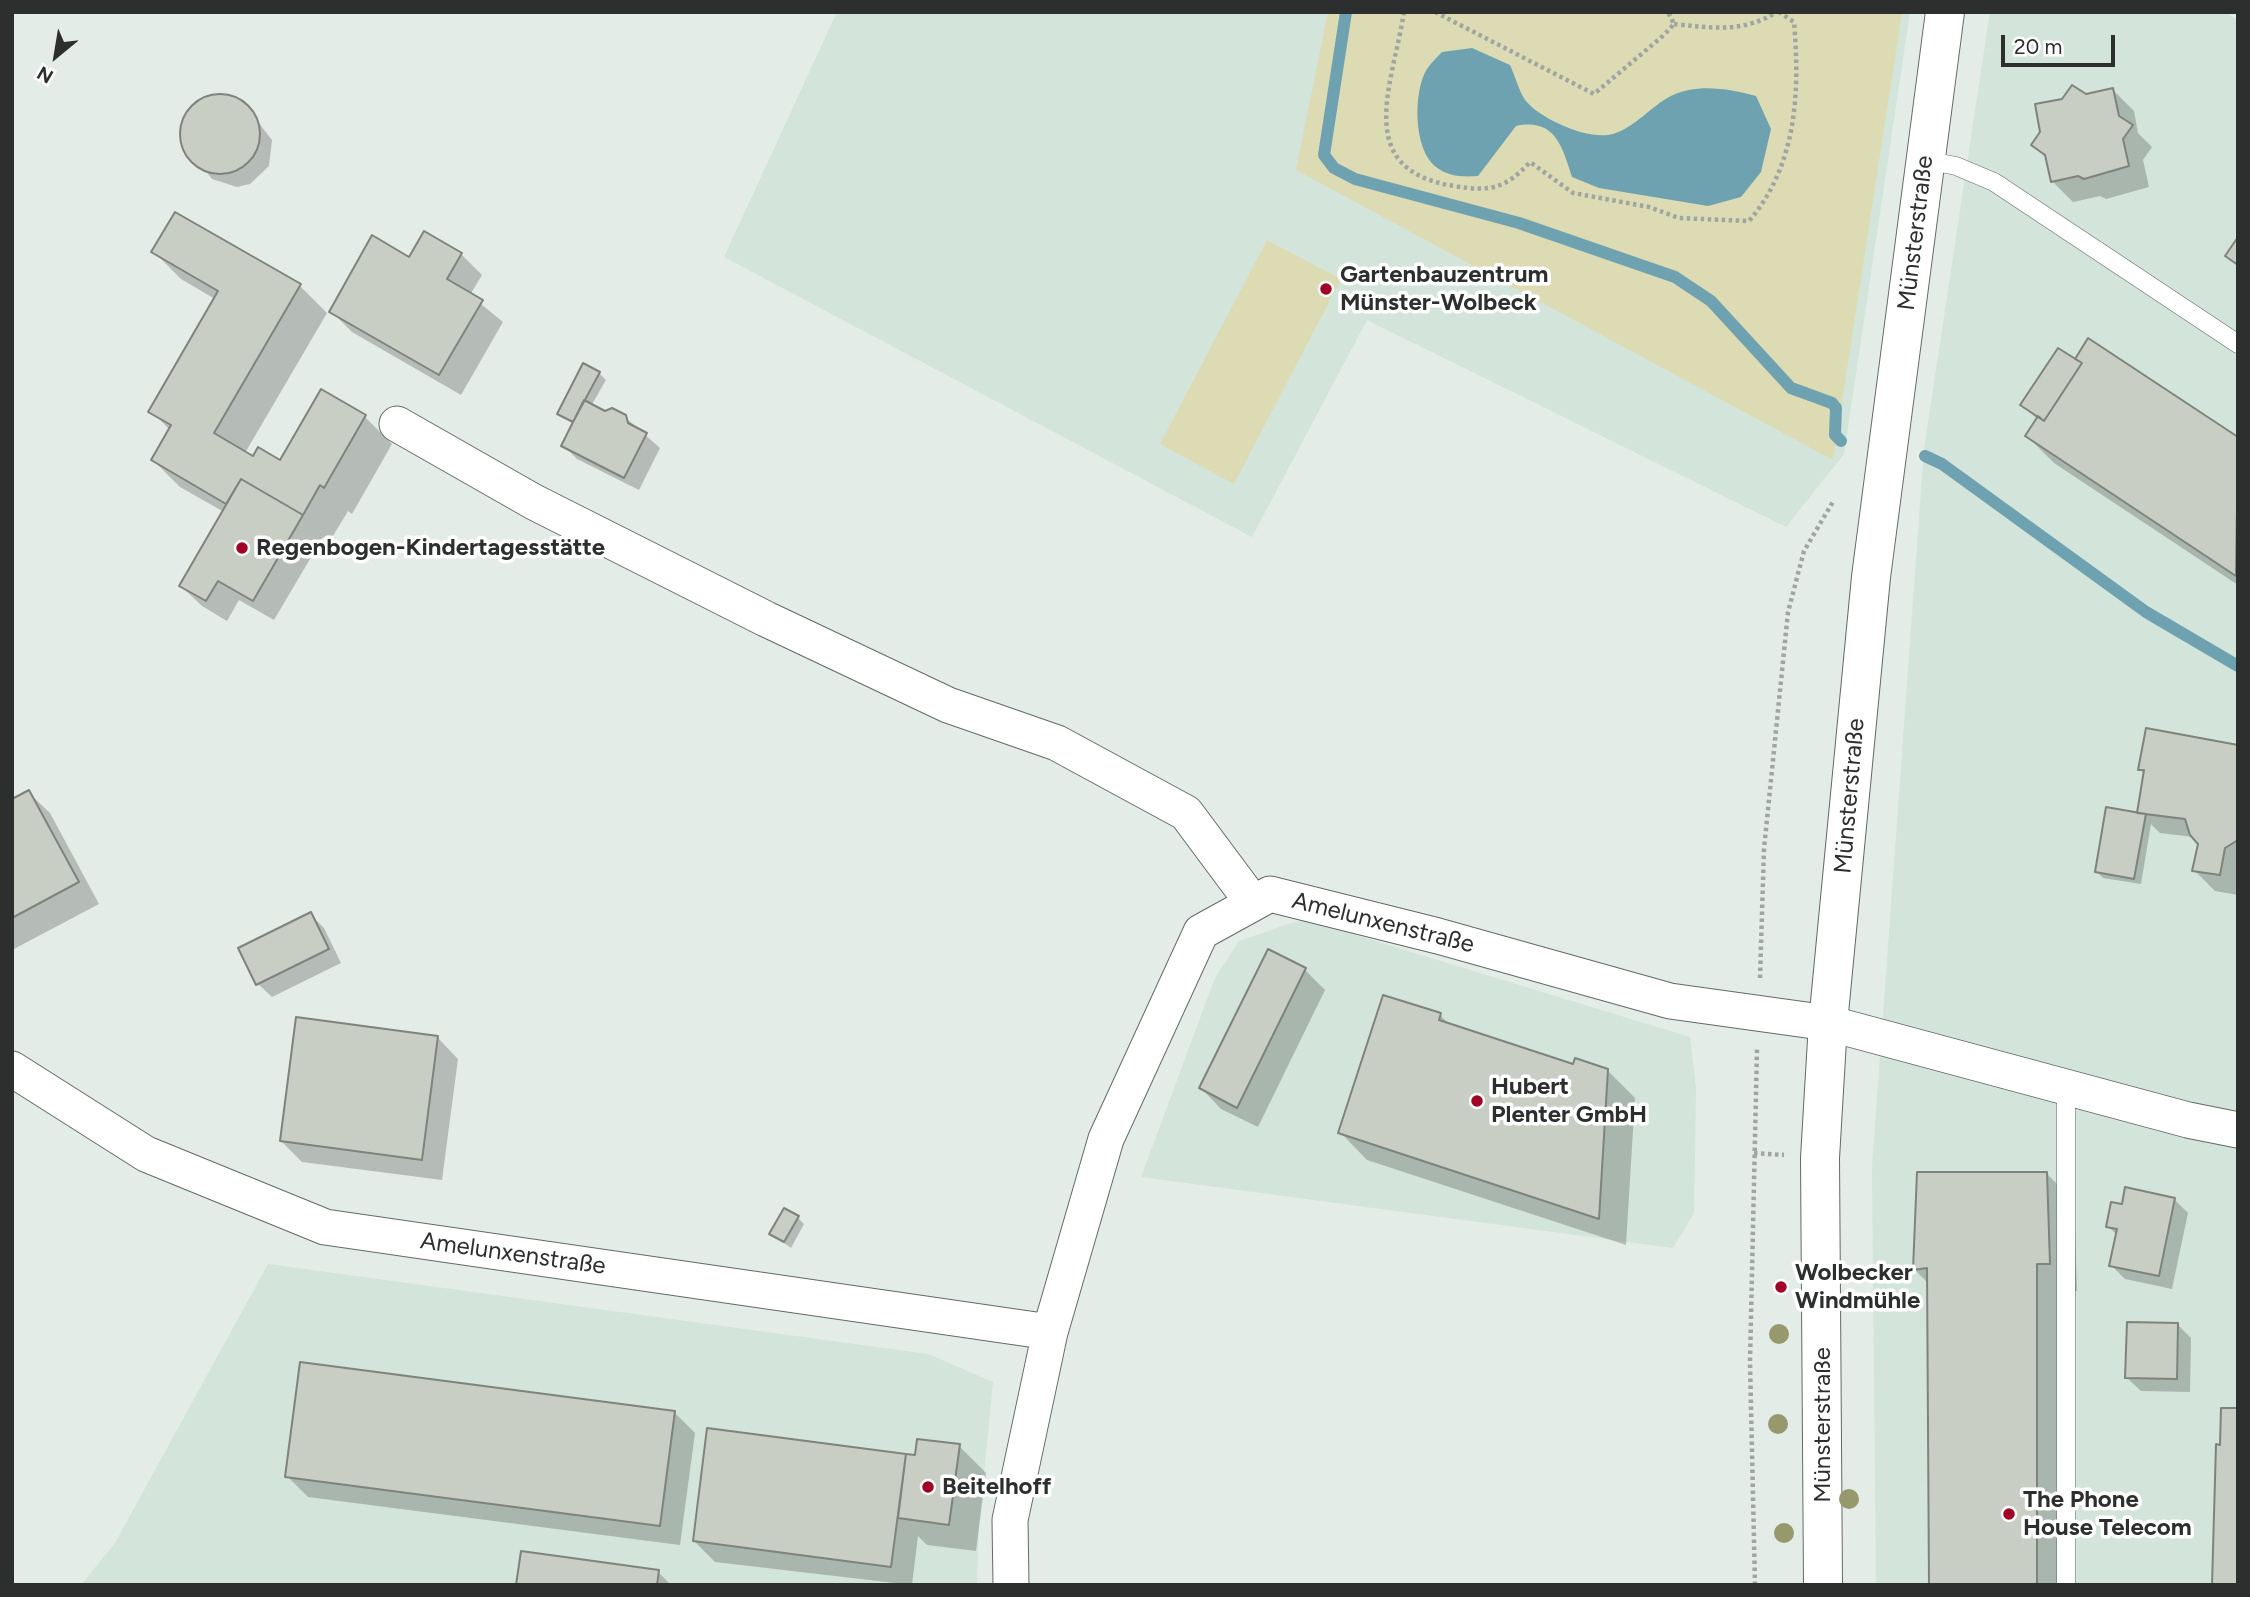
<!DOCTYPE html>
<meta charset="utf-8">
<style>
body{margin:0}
#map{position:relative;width:2250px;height:1597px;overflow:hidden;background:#e3ece7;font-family:Figtree,sans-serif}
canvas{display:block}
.frame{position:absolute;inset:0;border:14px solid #2c2f2d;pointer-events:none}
.north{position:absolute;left:21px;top:21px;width:70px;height:70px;-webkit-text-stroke:5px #fff;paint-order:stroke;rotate:210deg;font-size:19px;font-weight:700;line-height:28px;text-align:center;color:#2c2f2d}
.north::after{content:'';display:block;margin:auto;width:24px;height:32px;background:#2c2f2d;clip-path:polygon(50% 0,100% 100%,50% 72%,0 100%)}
.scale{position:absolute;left:2001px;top:35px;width:114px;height:32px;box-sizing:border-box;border:4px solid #2c2f2d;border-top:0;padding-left:9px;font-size:21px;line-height:24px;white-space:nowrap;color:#2c2f2d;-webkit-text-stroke:5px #fff;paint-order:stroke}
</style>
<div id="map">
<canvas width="2250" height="1597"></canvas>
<div class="frame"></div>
<div class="north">N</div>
<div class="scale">20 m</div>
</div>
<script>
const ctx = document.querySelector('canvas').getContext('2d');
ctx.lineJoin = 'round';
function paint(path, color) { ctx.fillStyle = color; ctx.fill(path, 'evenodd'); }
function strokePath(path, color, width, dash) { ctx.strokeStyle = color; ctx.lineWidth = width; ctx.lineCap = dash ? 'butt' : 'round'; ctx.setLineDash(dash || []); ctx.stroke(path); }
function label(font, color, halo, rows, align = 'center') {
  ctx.font = font + ' Figtree,sans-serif'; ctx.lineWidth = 7; ctx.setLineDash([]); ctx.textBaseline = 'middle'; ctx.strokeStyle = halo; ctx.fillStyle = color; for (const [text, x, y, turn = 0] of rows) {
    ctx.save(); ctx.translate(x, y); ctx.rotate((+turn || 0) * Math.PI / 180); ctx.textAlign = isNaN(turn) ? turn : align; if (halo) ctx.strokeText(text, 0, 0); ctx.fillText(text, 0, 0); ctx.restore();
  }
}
paint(new Path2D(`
 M 837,12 L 1910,12 L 1844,454 L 1786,527 L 1367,320 L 1252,537 L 724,257 Z
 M 1990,12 L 2226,12 L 2238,21 L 2238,1585 L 1876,1585 L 1872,1167 L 1924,449 Z
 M 1303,919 L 1690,1037 L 1696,1089 L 1694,1213 L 1673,1248 L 1141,1177 L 1215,978 L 1239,941 Z
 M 268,1264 L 928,1354 L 993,1382 L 979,1524 L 977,1585 L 81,1585 L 115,1543 Z`), '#d3e4da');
paint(new Path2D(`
 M 1328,12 L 1902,12 L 1833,460 L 1296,170 Z
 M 1267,240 L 1341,279 L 1234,484 L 1160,444 Z`), '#dddbb3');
paint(new Path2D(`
 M 1472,48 L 1510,65 C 1515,76 1519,91 1525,100 C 1540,119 1589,141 1613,134 C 1636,127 1651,106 1671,96 C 1698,83 1729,89 1756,96 L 1771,129 L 1761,172 L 1741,197 L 1708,206 L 1599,188 L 1572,177 C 1562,146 1555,118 1516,126 L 1478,176 C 1463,177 1449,177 1436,167 C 1413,150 1413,91 1427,69 C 1431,63 1437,57 1442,52 Z`), '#6fa2b0');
paint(new Path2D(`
 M 2113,90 L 2134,111 L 2138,133 L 2152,147 L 2143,160 L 2149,187 L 2106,199 L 2100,196 L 2073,202 L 2052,181 L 2047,159 L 2034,145 L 2063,100 Z
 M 218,96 L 243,103 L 272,140 L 269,166 L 250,184 L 237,187 L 212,179 L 183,143 L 186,117 L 205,99 Z
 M 154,252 L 300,286 L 327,313 L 245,453 L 253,458 L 281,462 L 322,392 L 365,417 L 392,444 L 352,514 L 348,511 L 330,541 L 323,537 L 274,620 L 239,600 L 227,621 L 202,606 L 181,586 L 224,512 L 180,487 L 153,460 L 170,430 L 151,411 L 215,299 L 181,279 Z
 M 461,254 L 482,275 L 470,295 L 503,322 L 461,395 L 352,332 L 331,311 Z
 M 599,373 L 606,380 L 591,406 L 605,413 L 625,417 L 660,448 L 639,490 L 577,459 L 563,445 L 574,424 L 559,414 Z
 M 2022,404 L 2238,439 L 2238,585 L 2054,463 L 2027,436 L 2038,420 Z
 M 2238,747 L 2238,895 L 2215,891 L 2194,870 L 2200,843 L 2194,837 L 2160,833 L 2151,824 L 2141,884 L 2103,878 L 2097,872 L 2139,814 L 2145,775 L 2140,769 Z
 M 29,793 L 50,813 L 99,904 L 12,950 L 12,801 Z
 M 310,914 L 324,928 L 341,963 L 272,997 L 258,984 Z
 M 1305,970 L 1325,990 L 1258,1127 L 1221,1109 L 1201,1088 Z
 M 1440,1015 L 1451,1026 L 1574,1066 L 1607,1070 L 1635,1098 L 1626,1245 L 1367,1160 L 1340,1132 Z
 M 438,1038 L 458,1059 L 442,1180 L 302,1162 L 281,1141 Z
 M 2047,1174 L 2074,1201 L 2077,1291 L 2064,1291 L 2064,1585 L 1931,1585 L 1928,1283 L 1915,1270 Z
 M 2174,1199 L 2188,1213 L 2172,1289 L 2125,1279 L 2111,1265 L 2117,1235 L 2108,1226 L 2123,1206 Z
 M 798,1218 L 804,1224 L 791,1248 L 771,1234 Z
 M 2178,1325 L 2191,1338 L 2190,1392 L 2141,1391 L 2127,1378 Z
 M 674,1412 L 695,1433 L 680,1545 L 308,1497 L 287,1476 Z
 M 959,1446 L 986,1473 L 976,1551 L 927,1545 L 918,1536 L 912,1585 L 715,1562 L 694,1541 L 905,1455 L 917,1457 Z
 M 658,1572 L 671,1585 L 518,1585 Z`), '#0003');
strokePath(new Path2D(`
 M 1346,12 L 1324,155 L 1334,168 L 1355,179 L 1519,223 L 1675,277 L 1711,301 L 1791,388 L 1832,403 L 1836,408 L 1835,435 L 1841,441
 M 1925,456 L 1942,464 L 2146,612 L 2238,666`), '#6fa2b0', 12);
const building = new Path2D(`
 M 2072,85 L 2086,94 L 2113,88 L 2119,116 L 2133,125 L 2123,139 L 2129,166 L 2084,179 L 2078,176 L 2051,182 L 2045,155 L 2031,145 L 2040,132 L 2035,104 L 2062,99 Z
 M180 134a40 40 0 1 1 80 0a40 40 0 1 1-80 0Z
 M 175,212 L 301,284 L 214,433 L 253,456 L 258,447 L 280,460 L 321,389 L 366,415 L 324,488 L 320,485 L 303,515 L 241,479 L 226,504 L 151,460 L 171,425 L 148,412 L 218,291 L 151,252 Z
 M 424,231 L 462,253 L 447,279 L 483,300 L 439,375 L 329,312 L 372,235 L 409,257 Z
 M 2238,237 L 2238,265 L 2225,256 Z
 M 2088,338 L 2238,437 L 2236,576 L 2025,436 L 2038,416 L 2044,421 L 2082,363 L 2075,359 Z
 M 2058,348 L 2082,363 L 2044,421 L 2020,405 Z
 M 583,363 L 600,372 L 573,422 L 557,414 Z
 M 584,400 L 605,411 L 612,408 L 626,415 L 628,423 L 647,433 L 624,478 L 561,446 Z
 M 241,479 L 303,515 L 253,601 L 218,581 L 206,601 L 179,586 Z
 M 2146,728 L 2238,745 L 2238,840 L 2225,848 L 2220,875 L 2192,871 L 2198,844 L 2190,835 L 2185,819 L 2137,813 L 2144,770 L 2138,770 Z
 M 29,790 L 79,882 L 12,918 L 12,799 Z
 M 2106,807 L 2146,814 L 2134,879 L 2095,872 Z
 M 311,912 L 329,949 L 256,985 L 238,948 Z
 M 1268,949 L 1306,968 L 1237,1108 L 1199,1088 Z
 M 1383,995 L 1441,1013 L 1439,1020 L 1573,1064 L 1575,1058 L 1608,1069 L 1599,1219 L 1338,1133 Z
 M 296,1017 L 438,1036 L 422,1160 L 280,1141 Z
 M 1917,1172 L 2047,1172 L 2050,1264 L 2037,1264 L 2037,1585 L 1929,1585 L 1927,1268 L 1913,1270 Z
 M 2125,1187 L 2175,1198 L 2159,1276 L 2109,1266 L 2117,1229 L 2106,1227 L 2111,1202 L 2122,1204 Z
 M 784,1208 L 799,1216 L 784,1242 L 769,1234 Z
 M 2127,1322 L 2178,1323 L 2177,1379 L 2125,1378 Z
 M 300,1362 L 675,1411 L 660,1526 L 285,1477 Z
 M 2221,1408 L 2238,1408 L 2238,1585 L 2212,1585 L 2216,1444 L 2220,1445 Z
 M 707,1428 L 906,1454 L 891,1567 L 693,1541 Z
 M 917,1439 L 960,1444 L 949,1525 L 898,1518 L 906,1454 L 915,1455 Z
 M 521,1551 L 659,1570 L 657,1585 L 516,1585 Z`);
paint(building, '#c9cec5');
strokePath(building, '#7e837b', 2);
const service = new Path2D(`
 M 1925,160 L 1956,166 L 1994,182 L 2238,344
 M 2066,1585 L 2066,1088`);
const minor = new Path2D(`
 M 397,424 L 534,502 L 766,619 L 948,705 L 1057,743 L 1186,813 L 1253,903
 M 12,1069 L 146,1154 L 325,1227 L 1050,1332
 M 1011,1585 L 1010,1520 L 1050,1332 L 1106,1139 L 1201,932 L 1270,894 L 1438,936 L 1670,1001 L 1828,1023 L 2188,1120 L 2238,1130`);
const tertiary = new Path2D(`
 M 1823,1585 L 1820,1158 L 1828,1023 L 1871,577 L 1945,12`);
strokePath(service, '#626b66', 19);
strokePath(minor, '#626b66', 37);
strokePath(tertiary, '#626b66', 40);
strokePath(new Path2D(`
 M 1404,12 C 1393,84 1351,170 1454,186 C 1490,192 1505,189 1530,162 L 1573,193 L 1649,207 L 1679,218 L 1749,221 C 1797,165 1800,92 1794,22 L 1779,12
 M 1435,12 L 1594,94 L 1664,35 L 1674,24 L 1668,12
 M 1674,24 C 1712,28 1743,33 1777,12
 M 1760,978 L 1764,849 L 1788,612 L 1804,551 L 1834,500
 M 1754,1153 L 1784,1155
 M 1755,1585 L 1750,1362 L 1757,1049`), '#9fa6a2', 4.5, [3.5, 3.5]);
strokePath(service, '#fff', 18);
strokePath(minor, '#fff', 35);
strokePath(tertiary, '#fff', 38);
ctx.fillStyle = '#97986c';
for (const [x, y] of [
 [1779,1334],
 [1778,1424],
 [1849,1499],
 [1784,1533]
]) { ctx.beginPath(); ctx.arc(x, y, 10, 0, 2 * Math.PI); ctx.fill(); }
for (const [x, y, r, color] of [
 [1326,289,7,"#a20226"],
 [242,548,7,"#a20226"],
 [1477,1101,7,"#a20226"],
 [1781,1287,7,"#a20226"],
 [928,1487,7,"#a20226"],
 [2009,1514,7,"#a20226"]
]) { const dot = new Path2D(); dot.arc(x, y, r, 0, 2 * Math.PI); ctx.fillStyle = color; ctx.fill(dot); strokePath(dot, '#fff', 2.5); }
label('24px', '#2c2f2d', '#fff', [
 ["Münsterstraße",1916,233,-83],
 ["Münsterstraße",1850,796,-85],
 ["Amelunxenstraße",1383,923,14],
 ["Amelunxenstraße",513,1254,8],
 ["Münsterstraße",1823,1425,-90]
]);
label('bold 24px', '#2c2f2d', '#fff', [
 ["Gartenbauzentrum",1340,275],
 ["Münster-Wolbeck",1340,303],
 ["Regenbogen-Kindertagesstätte",256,548],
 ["Hubert",1491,1087],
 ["Plenter GmbH",1491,1115],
 ["Wolbecker",1795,1273],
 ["Windmühle",1795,1301],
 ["Beitelhoff",942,1487],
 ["The Phone",2023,1500],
 ["House Telecom",2023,1528]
], 'left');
</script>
